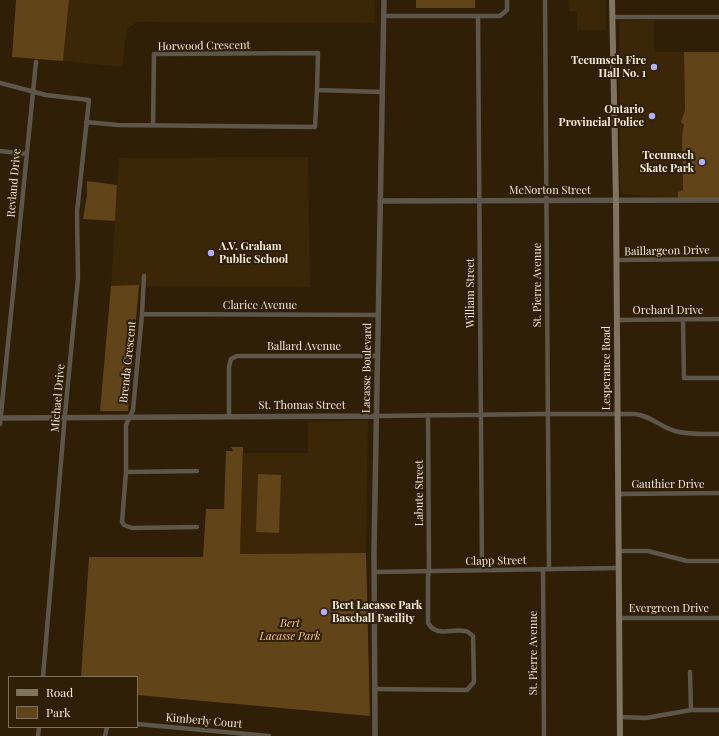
<!DOCTYPE html>
<style>
body{margin:0}
#map{position:relative;width:719px;height:736px;overflow:hidden;background:#2f1f07;font-family:"Playfair Display",serif}
canvas{display:block}
.legend{position:absolute;left:8px;top:676px;width:130px;height:52px;box-sizing:border-box;background:#2f1f07;border:1px solid #7f705c;margin:0;padding:5px 7px;list-style:none;font-size:12px;color:#f6eadc}
.legend li{display:flex;align-items:center;gap:8px;height:20px}
.legend b{width:20px;border:1px solid #7f705c}
</style>
<div id="map">
<canvas width="719" height="736"></canvas>
<ul class="legend">
<li><b style="height:5px;background:#807362"></b>Road</li>
<li><b style="height:11px;background:#614418"></b>Park</li>
</ul>
</div>
<script>
const ctx = document.querySelector('canvas').getContext('2d');
ctx.lineJoin = 'round';
function paint(path, color) { ctx.fillStyle = color; ctx.fill(path, 'evenodd'); }
function strokePath(path, color, width, dash) { ctx.strokeStyle = color; ctx.lineWidth = width; ctx.lineCap = dash ? 'butt' : 'round'; ctx.setLineDash(dash || []); ctx.stroke(path); }
function label(font, color, halo, rows, align = 'center') {
  ctx.font = font + ' "Playfair Display",serif'; ctx.lineWidth = 4; ctx.setLineDash([]); ctx.textBaseline = 'middle'; ctx.strokeStyle = halo; ctx.fillStyle = color; for (const [text, x, y, turn = 0] of rows) {
    ctx.save(); ctx.translate(x, y); ctx.rotate((+turn || 0) * Math.PI / 180); ctx.textAlign = isNaN(turn) ? turn : align; if (halo) ctx.strokeText(text, 0, 0); ctx.fillText(text, 0, 0); ctx.restore();
  }
}
paint(new Path2D(`
 M 69,0 L 375,0 L 374,23 L 137,22 L 127,29 L 122,67 L 63,61 Z
 M 568,0 L 606,0 L 606,30 L 577,30 L 577,12 L 569,11 Z
 M 654,20 L 654,52 L 684,52 L 685,110 L 682,122 L 684,125 L 682,136 L 683,191 L 678,198 L 624,194 L 620,192 L 619,25 L 620,21 Z
 M 308,157 L 310,287 L 111,286 L 119,158 Z
 M 368,420 L 366,553 L 240,554 L 243,453 L 308,453 L 308,422 Z`), '#3b2707');
paint(new Path2D(`
 M 16,0 L 69,0 L 63,61 L 12,57 Z
 M 416,0 L 475,0 L 475,8 L 416,8 Z
 M 684,52 L 719,52 L 719,198 L 678,198 L 678,192 L 683,190 L 682,136 L 684,125 L 681,122 L 685,110 Z
 M 87,181 L 117,185 L 115,221 L 83,219 L 87,195 Z
 M 139,285 L 128,411 L 100,411 L 111,286 Z
 M 231,447 L 243,447 L 240,554 L 366,553 L 370,716 L 137,695 L 137,677 L 81,677 L 89,557 L 203,557 L 206,509 L 224,509 L 226,451 L 233,451 Z
 M 258,474 L 281,475 L 279,533 L 256,532 Z`), '#614418');
strokePath(new Path2D(`
 M 545,0 L 549,569
 M 383,16 L 500,16 L 507,10 L 507,0
 M 478,16 L 482,570
 M 613,17 L 719,17
 M 0,83 L 46,95 L 89,100 L 77,212 L 78,278 L 65,414 L 43,677
 M 86,122 L 118,125 L 315,127 L 317,90 L 381,92
 M 153,125 L 154,54 L 318,53 L 317,90
 M 0,151 L 26,154
 M 616,260 L 719,259
 M 144,276 L 142,314 L 133,410 L 126,425 L 126,472 L 122,522 L 124,525 L 132,528 L 197,527
 M 142,314 L 378,315
 M 617,320 L 719,319
 M 683,320 L 684,378 L 719,378
 M 376,416 L 543,414 L 634,414 C 650,415 660,427 675,431 C 689,435 705,434 719,434
 M 229,417 L 229,367 L 231,359 L 237,356 L 377,356
 M 0,424 L 36,62
 M 126,472 L 197,471
 M 618,494 L 719,493
 M 619,551 L 648,551 L 687,561 L 719,561
 M 543,570 L 544,736
 M 374,572 L 619,568
 M 619,618 L 719,618
 M 690,672 L 691,710
 M 374,689 L 467,690 L 474,682 L 473,636 C 470,634 468,631 465,631 C 451,628 437,638 428,623 L 428,577 L 429,571 L 428,415
 M 619,717 L 646,718 L 691,710 L 719,710
 M 137,724 L 269,736
 M 38,736 L 39,727
 M 105,736 L 107,727`), '#5e564b', 4.5);
strokePath(new Path2D(`
 M 380,201 L 719,200
 M 0,418 L 376,416
 M 375,736 L 374,551 L 384,0`), '#5e564b', 5.5);
strokePath(new Path2D(`
 M 612,0 L 616,200 L 620,736`), '#807362', 6);
for (const [x, y, r, color] of [
 [654,67,4,"#afaefa"],
 [652,116,4,"#afaefa"],
 [702,162,4,"#afaefa"],
 [211,253,4,"#afaefa"],
 [324,612,4,"#afaefa"]
]) { const dot = new Path2D(); dot.arc(x, y, r, 0, 2 * Math.PI); ctx.fillStyle = color; ctx.fill(dot); strokePath(dot, '#2f1f07', 1.5); }
label('11px', '#f6eadc', '#2f1f07', [
 ["Horwood Crescent",204,46,-1],
 ["Revland Drive",14,183,-85],
 ["McNorton Street",550,191],
 ["Baillargeon Drive",667,251,-1],
 ["St. Pierre Avenue",538,285,-90],
 ["William Street",471,293,-90],
 ["Clarice Avenue",260,306],
 ["Orchard Drive",668,311],
 ["Ballard Avenue",304,347],
 ["Brenda Crescent",128,362,-84],
 ["Lacasse Boulevard",367,368,-89],
 ["Lesperance Road",607,368,-90],
 ["Michael Drive",58,398,-85],
 ["St. Thomas Street",302,406],
 ["Gauthier Drive",668,485],
 ["Labute Street",420,493,-90],
 ["Clapp Street",496,561,-1],
 ["Evergreen Drive",669,609],
 ["St. Pierre Avenue",534,653,-90],
 ["Kimberly Court",204,721,5]
]);
label('bold 11px', '#f6eadc', '#2f1f07', [
 ["Tecumseh Fire",646,61],
 ["Hall No. 1",646,74],
 ["Ontario",644,110],
 ["Provincial Police",644,123],
 ["Tecumseh",694,156],
 ["Skate Park",694,169],
 ["A.V. Graham",219,247,"left"],
 ["Public School",219,260,"left"],
 ["Bert Lacasse Park",332,606,"left"],
 ["Baseball Facility",332,619,"left"]
], 'right');
label('italic 11px', '#fdcd8e', '#2f1f07', [
 ["Bert",290,624],
 ["Lacasse Park",290,637]
]);
</script>
